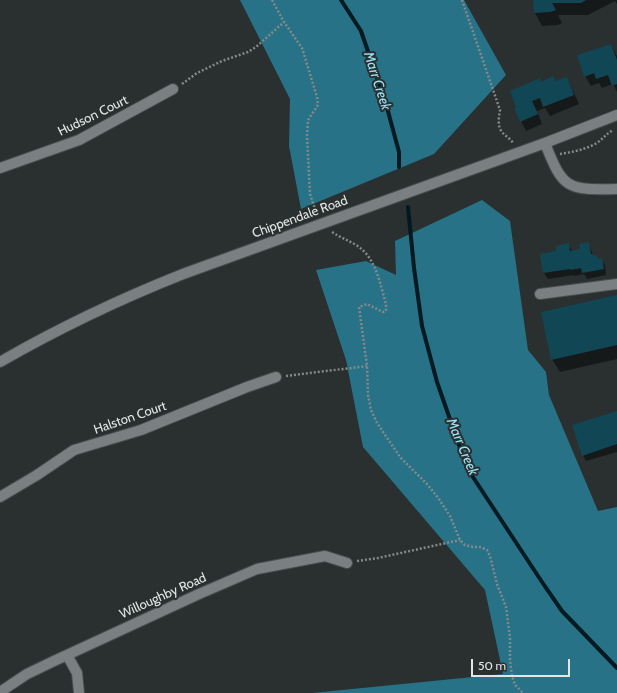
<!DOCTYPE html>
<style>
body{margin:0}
#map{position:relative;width:617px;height:693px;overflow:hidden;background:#2a2f30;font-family:Cabin,sans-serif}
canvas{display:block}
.scale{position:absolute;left:471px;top:659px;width:99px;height:18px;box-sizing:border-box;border:2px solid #e3e6e7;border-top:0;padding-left:5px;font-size:12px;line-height:14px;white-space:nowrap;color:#e3e6e7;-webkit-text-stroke:3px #2a2f30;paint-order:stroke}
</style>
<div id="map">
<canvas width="617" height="693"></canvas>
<div class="scale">50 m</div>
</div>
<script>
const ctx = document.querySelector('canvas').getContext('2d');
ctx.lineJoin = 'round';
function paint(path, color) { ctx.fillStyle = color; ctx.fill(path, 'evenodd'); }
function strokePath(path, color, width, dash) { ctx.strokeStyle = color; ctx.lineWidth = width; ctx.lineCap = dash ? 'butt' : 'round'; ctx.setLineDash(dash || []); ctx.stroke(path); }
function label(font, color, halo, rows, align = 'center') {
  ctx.font = font + ' Cabin,sans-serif'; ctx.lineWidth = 4; ctx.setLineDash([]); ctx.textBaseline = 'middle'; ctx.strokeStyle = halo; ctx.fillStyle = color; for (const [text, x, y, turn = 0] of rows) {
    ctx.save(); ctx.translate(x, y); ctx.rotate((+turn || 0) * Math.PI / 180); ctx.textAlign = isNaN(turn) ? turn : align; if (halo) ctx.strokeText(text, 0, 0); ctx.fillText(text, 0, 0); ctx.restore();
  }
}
paint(new Path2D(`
 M 240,0 L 464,0 L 506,75 L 434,154 L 301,209 L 289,146 L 290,99 Z
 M 482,200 L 510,221 L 528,350 L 546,372 L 549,395 L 598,511 L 617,507 L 617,693 L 312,693 L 503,674 L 485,590 L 363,447 L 346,360 L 316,270 L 366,261 L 396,275 L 395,241 Z`), '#277286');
paint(new Path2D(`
 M 533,0 L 617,0 L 617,4 L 615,1 L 588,15 L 558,15 L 562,23 L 558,25 L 542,26 L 535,13 Z
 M 611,45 L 617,56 L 617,92 L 613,84 L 602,88 L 599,83 L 591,86 L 585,76 Z
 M 567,78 L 579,104 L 550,116 L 545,108 L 537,111 L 542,124 L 526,131 L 521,121 L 541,83 L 556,82 Z
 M 588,243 L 594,257 L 598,259 L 601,259 L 605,265 L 606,275 L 587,279 L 584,274 L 574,276 L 574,275 L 548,279 L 544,273 L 541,255 L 557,252 L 568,244 L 572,251 L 581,250 Z
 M 617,296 L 617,359 L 560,372 L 552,359 Z
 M 617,412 L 617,452 L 586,461 L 583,455 Z`), '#0007');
strokePath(new Path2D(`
 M 341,0 L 361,31 L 386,104 L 399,152 L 399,167
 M 408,207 L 414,268 L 422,326 L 437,382 L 467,468 L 542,582 L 562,611 L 617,668`), '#001a22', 4);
paint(new Path2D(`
 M 533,0 L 586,0 L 581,3 L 552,3 L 556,10 L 550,12 L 534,13 Z
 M 611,44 L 617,60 L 617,84 L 612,86 L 608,75 L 596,79 L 594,73 L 584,77 L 577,55 Z
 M 553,76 L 555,81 L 567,77 L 574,95 L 543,107 L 540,98 L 532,101 L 538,114 L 520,122 L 514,108 L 516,107 L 510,91 L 540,78 L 541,82 Z
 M 589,242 L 591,254 L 593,254 L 594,256 L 597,255 L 598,259 L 602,258 L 604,269 L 582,273 L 581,268 L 570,270 L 570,269 L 543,273 L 540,254 L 556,251 L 556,246 L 569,243 L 570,251 L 580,249 L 579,244 Z
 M 617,295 L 617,345 L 551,360 L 541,312 Z
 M 617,411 L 617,444 L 582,456 L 572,425 Z`), '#114754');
const minor = new Path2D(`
 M 545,143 C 563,190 568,190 617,189
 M 0,168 L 79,140 L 173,89
 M 540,294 L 617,284
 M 0,362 C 59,328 120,299 183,274 L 545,143 L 617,115
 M 0,497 L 37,475 L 74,450 L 141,430 L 247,387 L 276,377
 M 67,655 L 77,673 L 79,693
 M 0,692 L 27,674 L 54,661 L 199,594 L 257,569 L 325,556 L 347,563`);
strokePath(minor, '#484d4e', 12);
strokePath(new Path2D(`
 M 272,0 L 284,22 L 302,48 L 317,97 L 318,105 L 308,120 L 307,136 L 310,194 L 317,215
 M 462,0 L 500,110 C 499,117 497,126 502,132 C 505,136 510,138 513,143
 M 182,84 L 197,73 L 222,61 L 248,52 L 256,47 L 284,22
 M 560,154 C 572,152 584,150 595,144 C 602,140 606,134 613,130
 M 332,232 C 341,238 348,240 356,245 C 376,257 380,284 386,304 L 386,311 L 383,312 L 367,304 L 359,307 L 367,366 L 368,395 L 371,410 L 377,423 L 400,457 L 427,484 L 439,499 L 450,516 L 460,540 L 465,545 L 473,547 L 480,547 L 487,550 L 490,556 L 497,584 L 506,607 L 510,638 L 510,660 L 512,676 L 515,685 L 523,693
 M 286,376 L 367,366
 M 357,561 L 378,558 L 460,540`), '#85898a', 2.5, [2, 2]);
strokePath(minor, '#7a7f81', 10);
label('13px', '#e3e6e7', '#2a2f30', [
 ["Hudson Court",93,116,-26],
 ["Chippendale Road",300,217,-20],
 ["Halston Court",130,418,-19],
 ["Willoughby Road",163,596,-24]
]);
label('italic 14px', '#9ce3f8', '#2a2f30', [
 ["Marr Creek",377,81,72],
 ["Marr Creek",462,447,67]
]);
</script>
